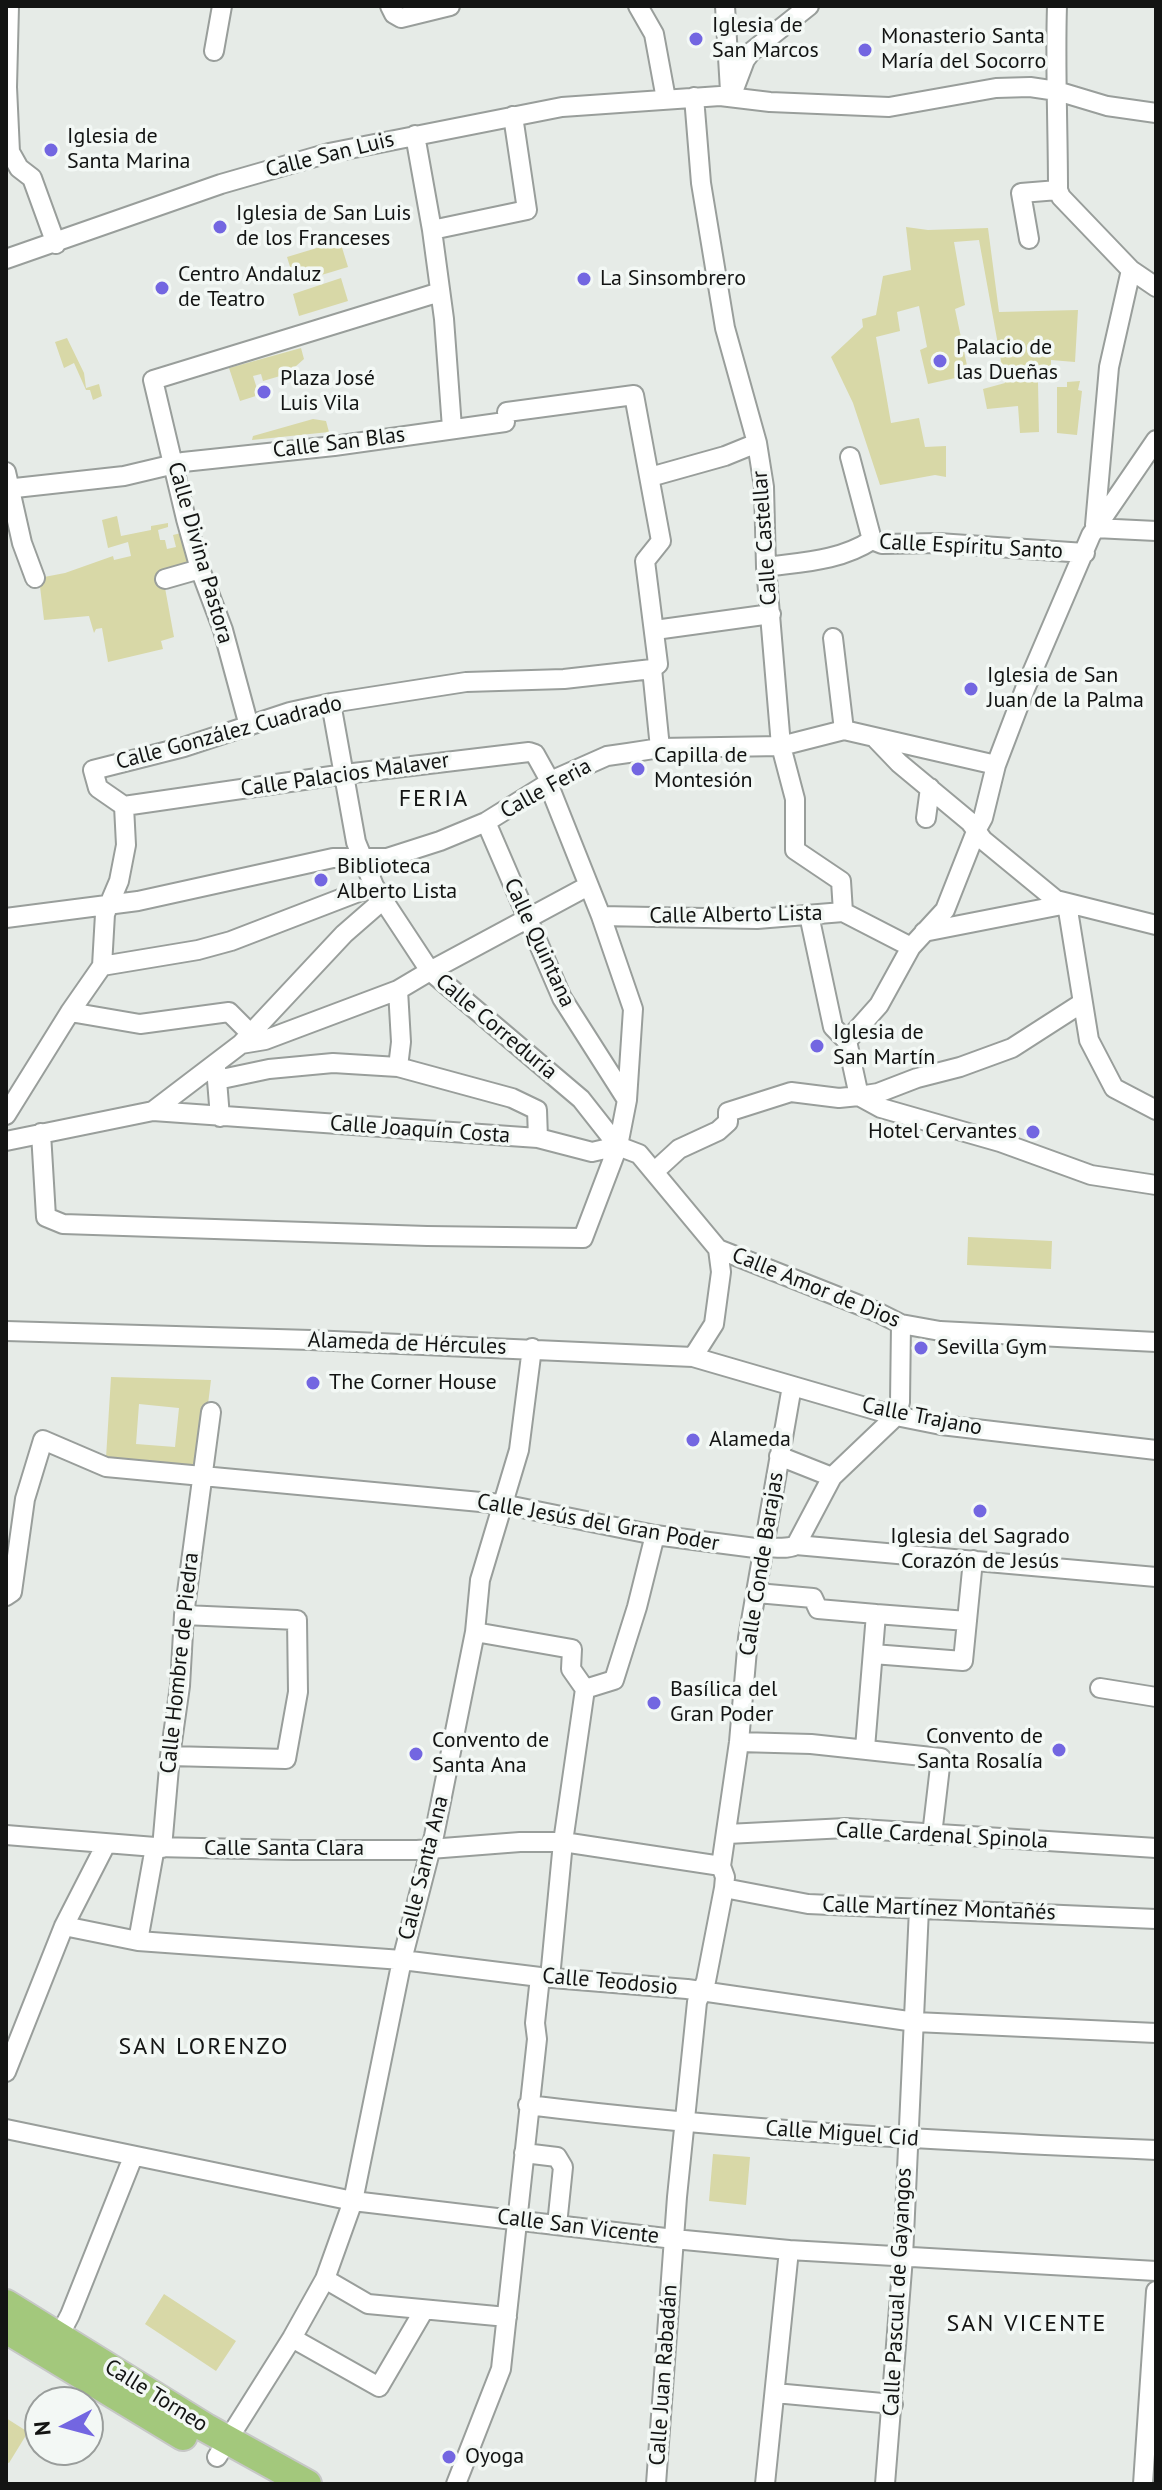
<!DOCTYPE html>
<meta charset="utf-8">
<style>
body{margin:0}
#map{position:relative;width:1162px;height:2490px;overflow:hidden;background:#e6ebe7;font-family:"PT Sans",sans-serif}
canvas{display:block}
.frame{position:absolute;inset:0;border:8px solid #131413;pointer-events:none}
.north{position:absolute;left:24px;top:2386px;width:80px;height:80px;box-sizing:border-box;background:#f3f8f5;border:2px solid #999d9b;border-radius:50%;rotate:264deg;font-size:22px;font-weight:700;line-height:32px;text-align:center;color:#131413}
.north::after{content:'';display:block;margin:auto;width:28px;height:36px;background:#7366e1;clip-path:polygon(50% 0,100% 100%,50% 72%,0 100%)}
</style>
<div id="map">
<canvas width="1162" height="2490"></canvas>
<div class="frame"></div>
<div class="north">N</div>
</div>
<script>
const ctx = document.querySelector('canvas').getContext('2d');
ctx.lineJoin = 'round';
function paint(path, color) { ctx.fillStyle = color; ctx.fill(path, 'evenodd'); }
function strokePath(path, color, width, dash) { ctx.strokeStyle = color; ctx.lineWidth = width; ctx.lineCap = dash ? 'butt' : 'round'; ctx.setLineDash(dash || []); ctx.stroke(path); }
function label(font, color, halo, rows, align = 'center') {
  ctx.font = font + ' "PT Sans",sans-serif'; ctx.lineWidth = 7; ctx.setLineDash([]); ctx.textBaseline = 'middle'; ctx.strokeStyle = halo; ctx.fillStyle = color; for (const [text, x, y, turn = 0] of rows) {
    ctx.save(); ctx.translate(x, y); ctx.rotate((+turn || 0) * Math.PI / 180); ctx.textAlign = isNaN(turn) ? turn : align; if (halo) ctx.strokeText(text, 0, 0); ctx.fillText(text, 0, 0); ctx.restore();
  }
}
paint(new Path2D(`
 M 906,227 L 928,230 L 988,228 L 999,312 L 1078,310 L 1075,362 L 1051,360 L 1051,380 L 1038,382 L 1039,432 L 1020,433 L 1018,406 L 987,409 L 983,389 L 1005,383 L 979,240 L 954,242 L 965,305 L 955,309 L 969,375 L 928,384 L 920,350 L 927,347 L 919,306 L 897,312 L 900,331 L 876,337 L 891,423 L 919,418 L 925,447 L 946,446 L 946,477 L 935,475 L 880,485 L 853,403 L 831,357 L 863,327 L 862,319 L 876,315 L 883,276 L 911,270 Z
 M 340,241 L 348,267 L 295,283 L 287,257 Z
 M 341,278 L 348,301 L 299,316 L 293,294 Z
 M 67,338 L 84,373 L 86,388 L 99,384 L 102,396 L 93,400 L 90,390 L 86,390 L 74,363 L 64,368 L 55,342 Z
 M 301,348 L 304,359 L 287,374 L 263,381 L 261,374 L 253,376 L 259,395 L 240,401 L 229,368 Z
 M 1080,381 L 1078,390 L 1082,391 L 1077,435 L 1057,433 L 1057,387 L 1067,387 L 1067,382 Z
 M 313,419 L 326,421 L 329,432 L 252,440 L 253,436 Z
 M 117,516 L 121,536 L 151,530 L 151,526 L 168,523 L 168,527 L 158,530 L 160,540 L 165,540 L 167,549 L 176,547 L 173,535 L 185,532 L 197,567 L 163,577 L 174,637 L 161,641 L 163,649 L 108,662 L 102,628 L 96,629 L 94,633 L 89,616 L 44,620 L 39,578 L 65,573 L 113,556 L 114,560 L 131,556 L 128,542 L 108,548 L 102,520 Z
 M 968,1237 L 1052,1241 L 1051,1269 L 967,1265 Z
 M 111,1377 L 211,1380 L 200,1469 L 106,1458 ZM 139,1404 L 179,1408 L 175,1447 L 136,1444 Z
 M 713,2154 L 750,2157 L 746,2205 L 709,2201 Z
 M 164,2294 L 236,2341 L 216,2371 L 145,2324 Z
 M 6,2418 L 28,2432 L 9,2463 L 6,2462 Z`), '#d8d8a7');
const street = new Path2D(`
 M 9,6 L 7,87 L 10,152 L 19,168 L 32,178 L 56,244
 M 390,6 L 394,14 L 401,18 L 450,6
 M 638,6 L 654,34 L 666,99
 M 725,6 L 730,91
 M 1057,6 C 1055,67 1058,128 1058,190 L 1061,197 L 1131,270 L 1156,287
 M 214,51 L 222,6
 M 694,97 L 701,183 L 725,328 L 757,443 L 764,487 L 766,567 L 781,746 L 795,799 L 795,850 L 841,881 L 843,912
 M 731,97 L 745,60 L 751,52 L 809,6
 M 415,135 L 432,230 L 444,319 L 452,428
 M 432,230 L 527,210 L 513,116
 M 1029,239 L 1021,193 L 1058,190
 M 6,259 L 221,184 L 329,153 L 562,107 L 720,96 L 770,102 L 889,107 L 996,88 L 1030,87 L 1057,91 L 1107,106 L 1156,113
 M 507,412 L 634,395 L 661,541 L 645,561 L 658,664 L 652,669
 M 850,457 L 872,540
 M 6,472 L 22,543 L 35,578
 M 650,477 L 725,456 L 757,443
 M 6,489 L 124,476 L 183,462 L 334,446 L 505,422
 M 1095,525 L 1109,367 L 1131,270
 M 1095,528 L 1156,531
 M 766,567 C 802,562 840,561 872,540 L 882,544 L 938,543 L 1085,553
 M 165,579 L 200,569
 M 655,630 L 771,614
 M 833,638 L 844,730
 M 652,669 L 660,748
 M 331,703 L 356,842 L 374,886 L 430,971 L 581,1099 L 618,1146
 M 249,726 L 223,630 L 200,569 L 186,519 L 153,380 L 440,292
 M 876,739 L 899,763 L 970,822 L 983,840 L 1056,900 L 1156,925
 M 124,806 L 345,774 L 529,752 L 535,754 L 550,781
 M 926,818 L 930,788
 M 486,822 L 562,998 L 627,1100
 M 1067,904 L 1089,1040 L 1114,1088 L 1156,1110
 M 601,916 L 757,919 L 843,912 L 911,947
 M 6,918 L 138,901 L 333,858 L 387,858 L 440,841 L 486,822 L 555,779 L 607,756 L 628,753 L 660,748 L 781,746 L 844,730 L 996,765
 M 924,932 L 1067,904
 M 102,966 L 198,950 L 231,941 L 374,886
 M 70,1012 L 140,1024 L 229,1012 L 251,1034
 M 847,1041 L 879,1005 L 911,947 L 945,910 L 977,829 L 983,818 L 996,765 L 1025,689 L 1091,535 L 1156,440
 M 241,1044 L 265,1040 L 398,990 L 430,971 L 588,886
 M 398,1067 L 401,1042 L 398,990
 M 216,1068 L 220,1117
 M 217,1080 L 269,1069 L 333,1063 L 398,1067 L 512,1098 L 537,1110 L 538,1138
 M 859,1096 L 881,1108 L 1000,1142 L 1091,1175 L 1156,1185
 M 859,1096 L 878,1093 L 917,1078 L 960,1067 L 1012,1048 L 1082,1003
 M 153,1111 L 538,1138 L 592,1152 L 618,1146
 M 6,1115 L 70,1012 L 102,966 L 105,914 L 119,881 L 126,845 L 124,806 L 98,788 L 93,770 L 184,747 L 290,712 L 331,703 L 466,682 L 564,679 L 652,669
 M 41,1133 L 46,1217 L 63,1224 L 427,1236 L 583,1238 L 618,1146 L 627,1100 L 633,1009 L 601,916 L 548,783
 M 6,1141 L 153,1111 L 241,1044 L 344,934 L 383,900
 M 618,1146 L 639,1154 L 718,1249 L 877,1312 L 901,1324 L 940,1331 L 1156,1342
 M 655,1171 L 679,1149 L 718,1131 L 728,1122 L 728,1112 L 791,1092 L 839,1098 L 859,1096 L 847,1041 L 833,1027 L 809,915
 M 6,1331 L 311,1340 L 693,1357 L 896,1416 L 941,1425 L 1156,1450
 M 693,1357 L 714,1324 L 721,1272 L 718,1249
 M 896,1416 L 900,1402 L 901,1324
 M 779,1456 L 832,1477
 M 796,1545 L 832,1477 L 896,1416
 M 757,1593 L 813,1598 L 818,1609 L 876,1614 L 865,1748
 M 6,1596 L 12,1592 L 25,1499 L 43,1440 L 106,1467 L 502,1504 L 655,1535 L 763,1549 C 774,1545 785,1551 796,1545 L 1156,1577
 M 876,1614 L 967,1621
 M 475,1632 L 572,1649 L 571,1669 L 585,1689 L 563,1842 L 550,1978
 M 873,1654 L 963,1661 L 973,1560
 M 1100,1688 L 1156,1697
 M 585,1689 L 614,1680 L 637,1607 L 655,1535
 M 739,1742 L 811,1744 L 941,1758 L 932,1835
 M 170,1756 L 286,1759 L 298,1692 L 297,1620 L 184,1615
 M 727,1834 L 846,1828 L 1156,1848
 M 6,1835 L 155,1847 L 293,1850 L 417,1850 L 520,1842 L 563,1842 L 721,1866
 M 162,1848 L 170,1756 L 180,1686 L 184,1615 L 211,1412
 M 724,1888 L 808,1904 L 1156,1919
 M 64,1926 L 138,1941 L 402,1960 L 540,1977 L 687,1989 L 915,2022 L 1156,2033
 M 138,1941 L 155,1847
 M 6,2072 L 64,1926 L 106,1844
 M 528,2105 C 737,2131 946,2141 1156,2150
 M 6,2129 L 353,2201 L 674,2239 L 789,2250 L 1156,2271
 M 524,2153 L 557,2157 L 563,2167 L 557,2225
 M 325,2279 L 368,2304 L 507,2317
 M 59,2336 L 70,2315 L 133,2157
 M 292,2338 L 379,2387 L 424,2310
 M 775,2393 L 893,2404
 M 217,2457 L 292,2338 L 325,2279 L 353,2201 L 402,1960 L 434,1836 L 475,1632 L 480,1580 L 519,1450 L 532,1348
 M 456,2484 L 501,2369 L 537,2039 L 535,2023 L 540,1977
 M 656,2484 L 677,2197 L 697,2002 L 706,1981 L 724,1888 L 725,1877 L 721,1866 L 739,1742 L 748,1638 L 792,1386
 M 765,2484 L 789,2250
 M 885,2484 L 903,2257 L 919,1909
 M 1143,2484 L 1156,2291`);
const primary = new Path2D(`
 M 6,2304 L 206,2428 L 307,2484
 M 6,2329 L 183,2436`);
strokePath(street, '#999e9b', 22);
strokePath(primary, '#c6c7c6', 32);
strokePath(street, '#fff', 18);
strokePath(primary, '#a3c87c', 28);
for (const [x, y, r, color] of [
 [696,39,8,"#7366e1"],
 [865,50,8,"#7366e1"],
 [51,150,8,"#7366e1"],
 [220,227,8,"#7366e1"],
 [584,279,8,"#7366e1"],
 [162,288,8,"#7366e1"],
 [940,361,8,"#7366e1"],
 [264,392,8,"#7366e1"],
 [971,689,8,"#7366e1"],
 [638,769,8,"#7366e1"],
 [321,880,8,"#7366e1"],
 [817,1046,8,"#7366e1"],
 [1033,1132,8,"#7366e1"],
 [921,1348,8,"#7366e1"],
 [313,1383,8,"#7366e1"],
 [693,1440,8,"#7366e1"],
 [980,1511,8,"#7366e1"],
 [654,1703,8,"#7366e1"],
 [1059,1750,8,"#7366e1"],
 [416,1754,8,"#7366e1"],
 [449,2457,8,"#7366e1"]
]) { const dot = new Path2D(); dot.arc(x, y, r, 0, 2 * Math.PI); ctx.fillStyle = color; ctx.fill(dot); strokePath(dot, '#f3f8f5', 3); }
label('22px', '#131413', '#f3f8f5', [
 ["Iglesia de",712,26],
 ["San Marcos",712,51],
 ["Monasterio Santa",881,37],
 ["María del Socorro",881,62],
 ["Iglesia de",67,137],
 ["Santa Marina",67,162],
 ["Iglesia de San Luis",236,214],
 ["de los Franceses",236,239],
 ["Centro Andaluz",178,275],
 ["de Teatro",178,300],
 ["La Sinsombrero",600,279],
 ["Palacio de",956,348],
 ["las Dueñas",956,373],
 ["Plaza José",280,379],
 ["Luis Vila",280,404],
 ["Iglesia de San",987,676],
 ["Juan de la Palma",987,701],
 ["Capilla de",654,756],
 ["Montesión",654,781],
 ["Biblioteca",337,867],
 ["Alberto Lista",337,892],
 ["Iglesia de",833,1033],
 ["San Martín",833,1058],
 ["Hotel Cervantes",1017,1132,"right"],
 ["Sevilla Gym",937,1348],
 ["The Corner House",329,1383],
 ["Alameda",709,1440],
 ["Iglesia del Sagrado",980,1537,"center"],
 ["Corazón de Jesús",980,1562,"center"],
 ["Basílica del",670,1690],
 ["Gran Poder",670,1715],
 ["Convento de",1043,1737,"right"],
 ["Santa Rosalía",1043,1762,"right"],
 ["Convento de",432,1741],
 ["Santa Ana",432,1766],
 ["Oyoga",465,2457]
], 'left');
label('22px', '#131413', '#f3f8f5', [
 ["Calle San Luis",330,155,-14],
 ["Calle San Blas",339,443,-7],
 ["Calle Castellar",765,538,-94],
 ["Calle Espíritu Santo",971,547,3],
 ["Calle Divina Pastora",200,553,74],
 ["Calle González Cuadrado",229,733,-15],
 ["Calle Palacios Malaver",345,775,-8],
 ["Calle Feria",546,789,-29],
 ["Calle Alberto Lista",736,915,-1],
 ["Calle Quintana",539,943,65],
 ["Calle Correduría",496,1027,40],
 ["Calle Joaquín Costa",420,1130,4],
 ["Calle Amor de Dios",816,1288,22],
 ["Alameda de Hércules",407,1344,2],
 ["Calle Trajano",922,1417,11],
 ["Calle Jesús del Gran Poder",598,1523,10],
 ["Calle Conde Barajas",762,1564,-81],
 ["Calle Hombre de Piedra",180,1663,-84],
 ["Calle Cardenal Spinola",942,1836,3],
 ["Calle Santa Clara",284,1849],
 ["Calle Santa Ana",424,1868,-76],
 ["Calle Martínez Montañés",939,1909,2],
 ["Calle Teodosio",610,1982,5],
 ["Calle Miguel Cid",842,2134,4],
 ["Calle San Vicente",578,2227,7],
 ["Calle Pascual de Gayangos",898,2292,-87],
 ["Calle Juan Rabadán",664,2375,-86],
 ["Calle Torneo",156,2396,32]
]);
ctx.letterSpacing = '2px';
label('24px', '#131413', '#f3f8f5', [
 ["FERIA",434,799],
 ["SAN LORENZO",204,2047],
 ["SAN VICENTE",1027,2324]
]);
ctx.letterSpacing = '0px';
</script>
